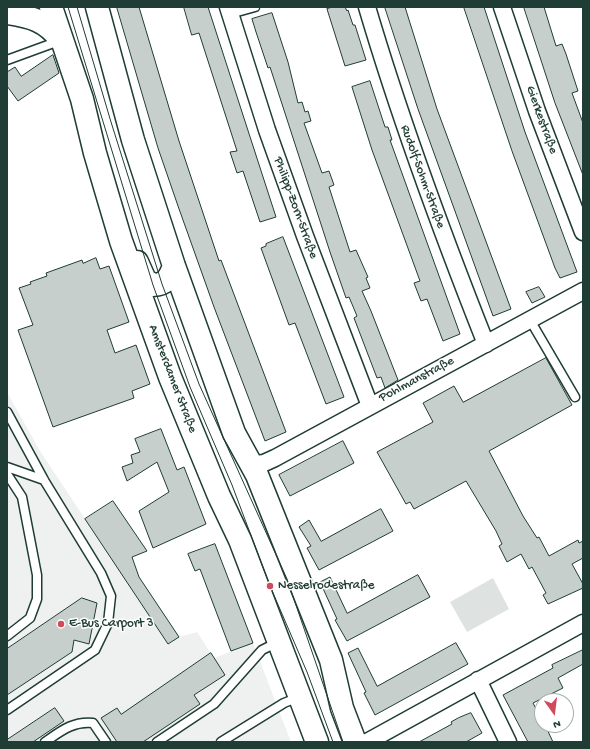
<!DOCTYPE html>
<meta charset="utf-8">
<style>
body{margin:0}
#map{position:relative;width:590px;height:749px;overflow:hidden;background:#fff;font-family:"Gochi Hand",sans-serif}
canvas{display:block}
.frame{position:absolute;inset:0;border:8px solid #1f3d34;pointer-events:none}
.north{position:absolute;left:534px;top:693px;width:40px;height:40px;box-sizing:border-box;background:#fff;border:1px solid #a5b1ae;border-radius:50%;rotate:166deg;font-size:11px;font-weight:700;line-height:16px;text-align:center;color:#1f3d34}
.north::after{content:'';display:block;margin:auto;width:14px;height:18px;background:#d1495b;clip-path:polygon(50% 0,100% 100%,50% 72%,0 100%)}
</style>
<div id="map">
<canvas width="590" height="749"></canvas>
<div class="frame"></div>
<div class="north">N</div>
</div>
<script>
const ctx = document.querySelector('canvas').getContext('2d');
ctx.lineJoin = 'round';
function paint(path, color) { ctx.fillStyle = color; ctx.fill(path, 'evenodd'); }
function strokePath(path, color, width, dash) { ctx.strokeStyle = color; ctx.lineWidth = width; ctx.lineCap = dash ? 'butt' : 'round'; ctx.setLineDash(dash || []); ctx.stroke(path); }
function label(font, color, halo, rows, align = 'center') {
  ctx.font = font + ' "Gochi Hand",sans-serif'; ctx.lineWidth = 3; ctx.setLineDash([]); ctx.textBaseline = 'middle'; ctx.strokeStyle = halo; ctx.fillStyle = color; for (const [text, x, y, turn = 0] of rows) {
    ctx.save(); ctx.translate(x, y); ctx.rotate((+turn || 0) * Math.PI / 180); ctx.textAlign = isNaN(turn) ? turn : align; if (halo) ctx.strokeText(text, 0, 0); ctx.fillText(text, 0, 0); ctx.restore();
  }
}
paint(new Path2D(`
 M 7,392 L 40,451 L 168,644 L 179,637 L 197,632 L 214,658 L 253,643 L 291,742 L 7,742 Z`), '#eef1f0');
paint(new Path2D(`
 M 493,578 L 509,609 L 467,632 L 450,602 Z`), '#dee3e2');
const building = new Path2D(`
 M 117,7 L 139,7 L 179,141 L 219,261 L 221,260 L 286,432 L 265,441 L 214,307 L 178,206 L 158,148 Z
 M 184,7 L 208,7 L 276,217 L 260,222 L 243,171 L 237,173 L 230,152 L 237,151 L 199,33 L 192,35 Z
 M 333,7 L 345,7 L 347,11 L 348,10 L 353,25 L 355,25 L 366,60 L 345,66 L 327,9 Z
 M 385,7 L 405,7 L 437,109 L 511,309 L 493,316 L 418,109 Z
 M 464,7 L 484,7 L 525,132 L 577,272 L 560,278 L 555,268 L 512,151 Z
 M 524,7 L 544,7 L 556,46 L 562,44 L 566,54 L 578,91 L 572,93 L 583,123 L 583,175 L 555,103 Z
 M 272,13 L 288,62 L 298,103 L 302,102 L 305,112 L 308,111 L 311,121 L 304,123 L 322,173 L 329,171 L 334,185 L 329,187 L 350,252 L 356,250 L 368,277 L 366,278 L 370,288 L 362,291 L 371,311 L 398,380 L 385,388 L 381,377 L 377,378 L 354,318 L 357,316 L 349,297 L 346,298 L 330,252 L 270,67 L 268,68 L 256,32 L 252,19 Z
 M 53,55 L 59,73 L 18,101 L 7,86 L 7,72 L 15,67 L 21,76 Z
 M 370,81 L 385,127 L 388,127 L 392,140 L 390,140 L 460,334 L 443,341 L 427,299 L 421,301 L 414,283 L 420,281 L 372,150 L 352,87 Z
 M 283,237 L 344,397 L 326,404 L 295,323 L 289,325 L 261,248 L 266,246 L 266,244 Z
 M 96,258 L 100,269 L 109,266 L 129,322 L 107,330 L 115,353 L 136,345 L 150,384 L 132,391 L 134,398 L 53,427 L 18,330 L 33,325 L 19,288 L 31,284 L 30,282 L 47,276 L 46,273 L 82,260 L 83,263 Z
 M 539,287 L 545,297 L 532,303 L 526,292 Z
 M 546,358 L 572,405 L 489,451 L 523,516 L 537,538 L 539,537 L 549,556 L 578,540 L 579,543 L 583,541 L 583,558 L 572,564 L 583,584 L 583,588 L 548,604 L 543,595 L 546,593 L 532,567 L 529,569 L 521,554 L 507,562 L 499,546 L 502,544 L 496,531 L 466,481 L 414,509 L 410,502 L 406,504 L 377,452 L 433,422 L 423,403 L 454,386 L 463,402 Z
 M 161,429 L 177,470 L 184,467 L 206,524 L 153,548 L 139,511 L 169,492 L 157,462 L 127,481 L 122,467 L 133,463 L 131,455 L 140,452 L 135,439 Z
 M 343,441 L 354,463 L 290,496 L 279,475 Z
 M 113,501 L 147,551 L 132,557 L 139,577 L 179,637 L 168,644 L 85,519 Z
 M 381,509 L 393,531 L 319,570 L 307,548 L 311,546 L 299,527 L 309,520 L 321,541 Z
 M 215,544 L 253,643 L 231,651 L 200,569 L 195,571 L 188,554 Z
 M 418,575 L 430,597 L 347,641 L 335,620 L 337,619 L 320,582 L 330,577 L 347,613 Z
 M 82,598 L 97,603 L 89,644 L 74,640 L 72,652 L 7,695 L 7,649 Z
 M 456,643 L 468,664 L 375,715 L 364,693 L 366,692 L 348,653 L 358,648 L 377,686 Z
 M 583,650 L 583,664 L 558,678 L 563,688 L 533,703 L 542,720 L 542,725 L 545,725 L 553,742 L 528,742 L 503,695 L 553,668 L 552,665 Z
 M 211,653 L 225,675 L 194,695 L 200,704 L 143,742 L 117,742 L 101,718 L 117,708 L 121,714 Z
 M 55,708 L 64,721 L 33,742 L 7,742 L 7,740 Z
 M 471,713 L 482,733 L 466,742 L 419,742 L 452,724 L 451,722 L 458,718 Z`);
paint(building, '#c7cfcc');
strokePath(building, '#1f3d34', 1);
const service = new Path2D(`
 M 230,14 L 255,7
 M 7,60 L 59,41
 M 530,320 L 575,397
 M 7,412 L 44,480 L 101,573 L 111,596 L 108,623 L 95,650 L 7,710
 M 7,467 L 44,480
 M 7,474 L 22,497 L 37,575 L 37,599 L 30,618 L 7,636
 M 45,742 C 61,731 73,721 93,723 L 106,742
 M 157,742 L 214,704 L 262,650 L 278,642
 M 221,742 L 284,703 L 299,697`);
const minor = new Path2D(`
 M 228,7 L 267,130 L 305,236 L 370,406
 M 367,7 C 401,122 442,233 486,344
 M 502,7 L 537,111 L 583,232
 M 250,465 L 264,463 L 275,458 L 583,291
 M 478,680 L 508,742
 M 367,742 L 583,623`);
const secondary = new Path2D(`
 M 7,13 C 32,17 45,20 61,40`);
const primary = new Path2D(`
 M 51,7 L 82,99 L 95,153 L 121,241 L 170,377 L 219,496 L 240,540 L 317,742
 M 97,7 L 133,140 L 174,266 L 234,433 L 257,475 L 331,660 L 342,708 L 355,742
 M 137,262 L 145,280 L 153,285 C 166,285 170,277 174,266`);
strokePath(service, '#1f3d34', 11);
strokePath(minor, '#1f3d34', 19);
strokePath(secondary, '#1f3d34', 25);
strokePath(primary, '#1f3d34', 25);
strokePath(service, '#fff', 8);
strokePath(minor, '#fff', 16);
strokePath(secondary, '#fff', 22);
strokePath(primary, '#fff', 22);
strokePath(new Path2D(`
 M 68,7 L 153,285 L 190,387 L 232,485 L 270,586 L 307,672 L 333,742
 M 77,7 L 111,122 L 162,284 L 199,384 L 287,579 L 343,742`), '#1f3d34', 1);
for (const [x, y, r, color] of [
 [270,586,4,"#d1495b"],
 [61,624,4,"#d1495b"]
]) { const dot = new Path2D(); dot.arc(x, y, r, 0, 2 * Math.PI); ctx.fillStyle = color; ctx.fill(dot); strokePath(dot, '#fff', 1.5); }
label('13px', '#1f3d34', '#fff', [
 ["Gierkestraße",541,120,70],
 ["Rudolf-Sohm-Straße",422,177,70],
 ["Philipp-Zorn-Straße",295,208,70],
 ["Amsterdamer Straße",172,379,69],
 ["Pohlmanstraße",417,380,-28]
]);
label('13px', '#1f3d34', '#fff', [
 ["Nesselrodestraße",278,586],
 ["E-Bus Carport 3",69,624]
], 'left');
</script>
